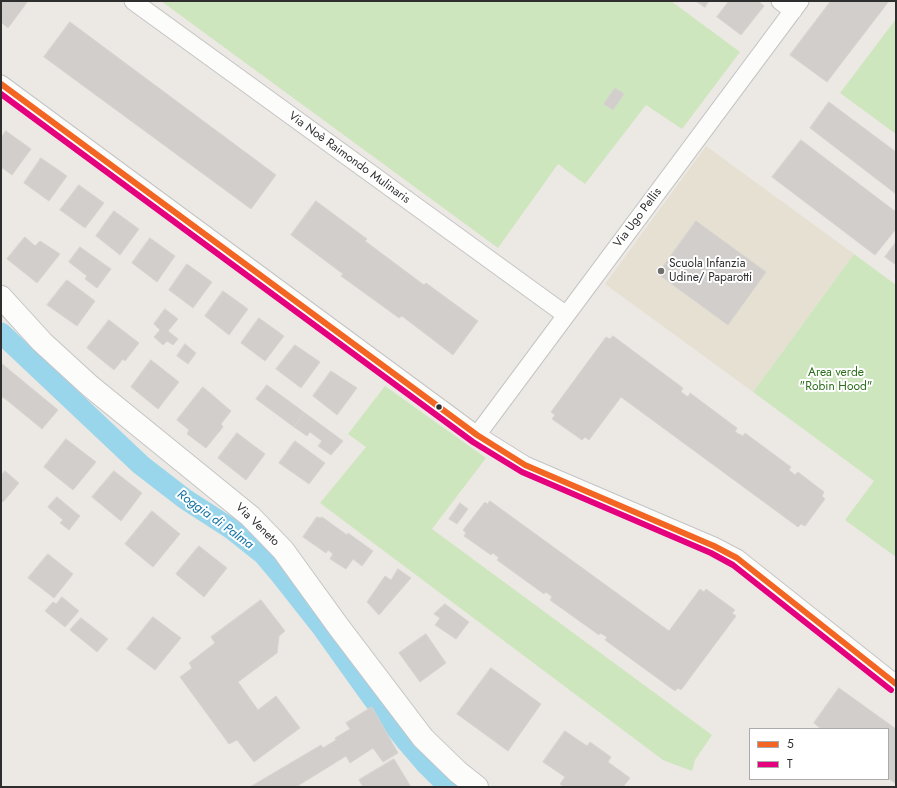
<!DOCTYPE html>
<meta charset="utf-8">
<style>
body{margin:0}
#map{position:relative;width:897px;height:788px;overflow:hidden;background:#ece8e4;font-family:Jost,sans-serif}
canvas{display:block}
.frame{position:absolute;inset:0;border:2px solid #2e2e2e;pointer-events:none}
.legend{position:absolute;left:749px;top:728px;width:140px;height:52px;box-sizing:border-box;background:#fff;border:1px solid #ababab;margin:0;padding:5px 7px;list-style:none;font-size:12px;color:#2e2e2e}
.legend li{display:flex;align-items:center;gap:8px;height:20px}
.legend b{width:20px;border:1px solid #ababab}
</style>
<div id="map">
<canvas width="897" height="788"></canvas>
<div class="frame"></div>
<ul class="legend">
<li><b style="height:5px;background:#f26522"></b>5</li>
<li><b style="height:5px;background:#e5007d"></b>T</li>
</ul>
</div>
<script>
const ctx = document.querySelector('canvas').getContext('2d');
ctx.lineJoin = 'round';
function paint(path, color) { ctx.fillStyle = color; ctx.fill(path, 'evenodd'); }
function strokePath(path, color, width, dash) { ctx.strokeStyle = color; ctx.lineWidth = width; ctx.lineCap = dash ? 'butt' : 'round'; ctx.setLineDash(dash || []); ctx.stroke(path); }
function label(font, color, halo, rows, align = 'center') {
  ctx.font = font + ' Jost,sans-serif'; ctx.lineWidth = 4; ctx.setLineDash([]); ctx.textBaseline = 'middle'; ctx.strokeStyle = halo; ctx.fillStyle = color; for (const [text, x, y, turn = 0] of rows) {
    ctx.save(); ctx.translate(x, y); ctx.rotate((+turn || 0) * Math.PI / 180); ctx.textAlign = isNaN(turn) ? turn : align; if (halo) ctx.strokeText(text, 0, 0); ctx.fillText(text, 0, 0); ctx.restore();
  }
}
paint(new Path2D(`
 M 706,146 L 854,254 L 753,392 L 605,284 Z`), '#e6e0d3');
paint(new Path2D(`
 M 161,1 L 671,1 L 740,52 L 682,129 L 646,105 L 585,184 L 558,164 L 498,248 Z
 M 896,19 L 896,134 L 840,93 Z
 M 854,254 L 896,285 L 896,557 L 845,520 L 874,481 L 753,392 Z
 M 385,386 L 486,458 L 432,529 L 712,735 L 695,760 L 692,771 L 663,760 L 320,503 L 366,447 L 348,434 Z`), '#cee6be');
strokePath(new Path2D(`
 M 1,333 L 141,465 L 185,499 L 233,530 L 263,554 L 280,574 L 321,626 L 371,696 L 407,742 L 425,763 L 449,787`), '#99d6ec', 21);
const building = new Path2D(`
 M 1,1 L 28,1 L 8,28 L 1,22 Z
 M 696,1 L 709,1 L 705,7 Z
 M 729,1 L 758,1 L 764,6 L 741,35 L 717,17 Z
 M 831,1 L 889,1 L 827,82 L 790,55 Z
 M 70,22 L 276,175 L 251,209 L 44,57 Z
 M 615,88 L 624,94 L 613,110 L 604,104 Z
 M 829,102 L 896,152 L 896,194 L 810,128 Z
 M 6,131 L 31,149 L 12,175 L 1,167 L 1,138 Z
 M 801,140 L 896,212 L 896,229 L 875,255 L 772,177 Z
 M 41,158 L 67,176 L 49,201 L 24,183 Z
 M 79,185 L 104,203 L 85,228 L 60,210 Z
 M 316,201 L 367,239 L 365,241 L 424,285 L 426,283 L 478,321 L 453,355 L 402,316 L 399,318 L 341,276 L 343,274 L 291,235 Z
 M 114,211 L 139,229 L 120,255 L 96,236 Z
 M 696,221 L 766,272 L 728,325 L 658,274 Z
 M 25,237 L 35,246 L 40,241 L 60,254 L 37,283 L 7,259 Z
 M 150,238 L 175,256 L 157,282 L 132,263 Z
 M 896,242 L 896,265 L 885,257 Z
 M 80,247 L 111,269 L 97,288 L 85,279 L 87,276 L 69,262 Z
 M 187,264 L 212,282 L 193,308 L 169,290 Z
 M 67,280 L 95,301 L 77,326 L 47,305 Z
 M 223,291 L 248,309 L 229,335 L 205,316 Z
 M 165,309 L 178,319 L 168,331 L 178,339 L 173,345 L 167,341 L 163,345 L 154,337 L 160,330 L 154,324 Z
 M 259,318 L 284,336 L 265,361 L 241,343 Z
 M 109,320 L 139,343 L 125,361 L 123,359 L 114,370 L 87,348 Z
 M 613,336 L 683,388 L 681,392 L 688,397 L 690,393 L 737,428 L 735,432 L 743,436 L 745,433 L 791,467 L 789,470 L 795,475 L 798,472 L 824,492 L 822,496 L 825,499 L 805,526 L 801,524 L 798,527 L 621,397 L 589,440 L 585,437 L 582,440 L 552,419 L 555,415 L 551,412 L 606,337 L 610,339 Z
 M 185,344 L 196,353 L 188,364 L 177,356 Z
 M 295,345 L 320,362 L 301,388 L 276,369 Z
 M 151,360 L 179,382 L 158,409 L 131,387 Z
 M 1,363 L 58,410 L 42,429 L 3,397 L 1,399 Z
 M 331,371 L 357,388 L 337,415 L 313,396 Z
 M 267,385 L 305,413 L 294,427 L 256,399 Z
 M 203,387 L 231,411 L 221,424 L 223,427 L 206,448 L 187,434 L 189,430 L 177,420 Z
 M 305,413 L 343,441 L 331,455 L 318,446 L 322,441 L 310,432 L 307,436 L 294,427 Z
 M 237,433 L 265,454 L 246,480 L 218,458 Z
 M 66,439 L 96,462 L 73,490 L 44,467 Z
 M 295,441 L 325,463 L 309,484 L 279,463 Z
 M 5,471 L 19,483 L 3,502 L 1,500 L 1,476 Z
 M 114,471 L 142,493 L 121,521 L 92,497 Z
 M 57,497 L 80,516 L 69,530 L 60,523 L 63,520 L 48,507 Z
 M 490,501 L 669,631 L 700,589 L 704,592 L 706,589 L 735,610 L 732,613 L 736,616 L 681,690 L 678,688 L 675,691 L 605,640 L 607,637 L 600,633 L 599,635 L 550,600 L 552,597 L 546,592 L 544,594 L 497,560 L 499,558 L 493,553 L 491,555 L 464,536 L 466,533 L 463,530 L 485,502 L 487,504 Z
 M 460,503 L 468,509 L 457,524 L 449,519 Z
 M 152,511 L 180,534 L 153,567 L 125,544 Z
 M 317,517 L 320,518 L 322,517 L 347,535 L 348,533 L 373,551 L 362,566 L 353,559 L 346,569 L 330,559 L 333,554 L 328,550 L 326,553 L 303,537 Z
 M 199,546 L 227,568 L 204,597 L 176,574 Z
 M 48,554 L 73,574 L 54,598 L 28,578 Z
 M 398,569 L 411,578 L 379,615 L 367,602 L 385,576 L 391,580 Z
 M 62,597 L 79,611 L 65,627 L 45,611 L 53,602 L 56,604 Z
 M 261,600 L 285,631 L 279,636 L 277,653 L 238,682 L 258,710 L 276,696 L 300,728 L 254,762 L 237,740 L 229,744 L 180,677 L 192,668 L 189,663 L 215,643 L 211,637 Z
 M 445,604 L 469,622 L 456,639 L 435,625 L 440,618 L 434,614 Z
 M 153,617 L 181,638 L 155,670 L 127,649 Z
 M 81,618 L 108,639 L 97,652 L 70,630 Z
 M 426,634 L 446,663 L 420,682 L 399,653 Z
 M 491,668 L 541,704 L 508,751 L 457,714 Z
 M 839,688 L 896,729 L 896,784 L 888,778 L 888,729 L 821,729 L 814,723 Z
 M 372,707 L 398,753 L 383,762 L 373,748 L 350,763 L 346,756 L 296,787 L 250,787 L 321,745 L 323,748 L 336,740 L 335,738 L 350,729 L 346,723 Z
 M 565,731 L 587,746 L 590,742 L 611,757 L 608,762 L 630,778 L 623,787 L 564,787 L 560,784 L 565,777 L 543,762 Z
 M 394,759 L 411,787 L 363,787 L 359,780 Z`);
paint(building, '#d1cecb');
strokePath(building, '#d7d4d0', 1);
const minor = new Path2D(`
 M 133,1 L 566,315
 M 780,1 L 793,11
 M 1,84 L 477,435 L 525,465 L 714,546 L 737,558 L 896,684
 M 477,435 L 800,1`);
const tertiary = new Path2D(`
 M 1,297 L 42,342 L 90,386 L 250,516 L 283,550 L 338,626 L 423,738 L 458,772 L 477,787`);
strokePath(minor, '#c5c4c5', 19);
strokePath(tertiary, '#c5c4c5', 24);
strokePath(minor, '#fcfcfb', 17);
strokePath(tertiary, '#fcfcfb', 22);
strokePath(new Path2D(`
 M 1,84 L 477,435 L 525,465 L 714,546 L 737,558 L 896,684`), '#f26522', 6);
strokePath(new Path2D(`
 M 1,94 L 473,442 L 522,472 L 711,553 L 733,565 L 891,690`), '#e5007d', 6);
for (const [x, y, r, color] of [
 [661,271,4,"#706f6e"],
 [439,407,3.5,"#2e2e2e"]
]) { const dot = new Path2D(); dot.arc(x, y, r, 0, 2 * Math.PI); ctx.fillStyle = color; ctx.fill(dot); strokePath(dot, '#fff', 1.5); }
label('12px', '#2e2e2e', '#fff', [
 ["Via Noè Raimondo Mulinaris",349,158,36],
 ["Via Ugo Pellis",638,218,-53],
 ["Via Veneto",257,525,44]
]);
label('12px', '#2e2e2e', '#fff', [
 ["Scuola Infanzia",669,264],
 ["Udine/ Paparotti",669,278]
], 'left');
label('12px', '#2c6e1b', '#fff', [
 ["Area verde",836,373],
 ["\"Robin Hood\"",836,387]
]);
label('italic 13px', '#0d6fa3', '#fff', [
 ["Roggia di Palma",215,520,36]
]);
</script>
